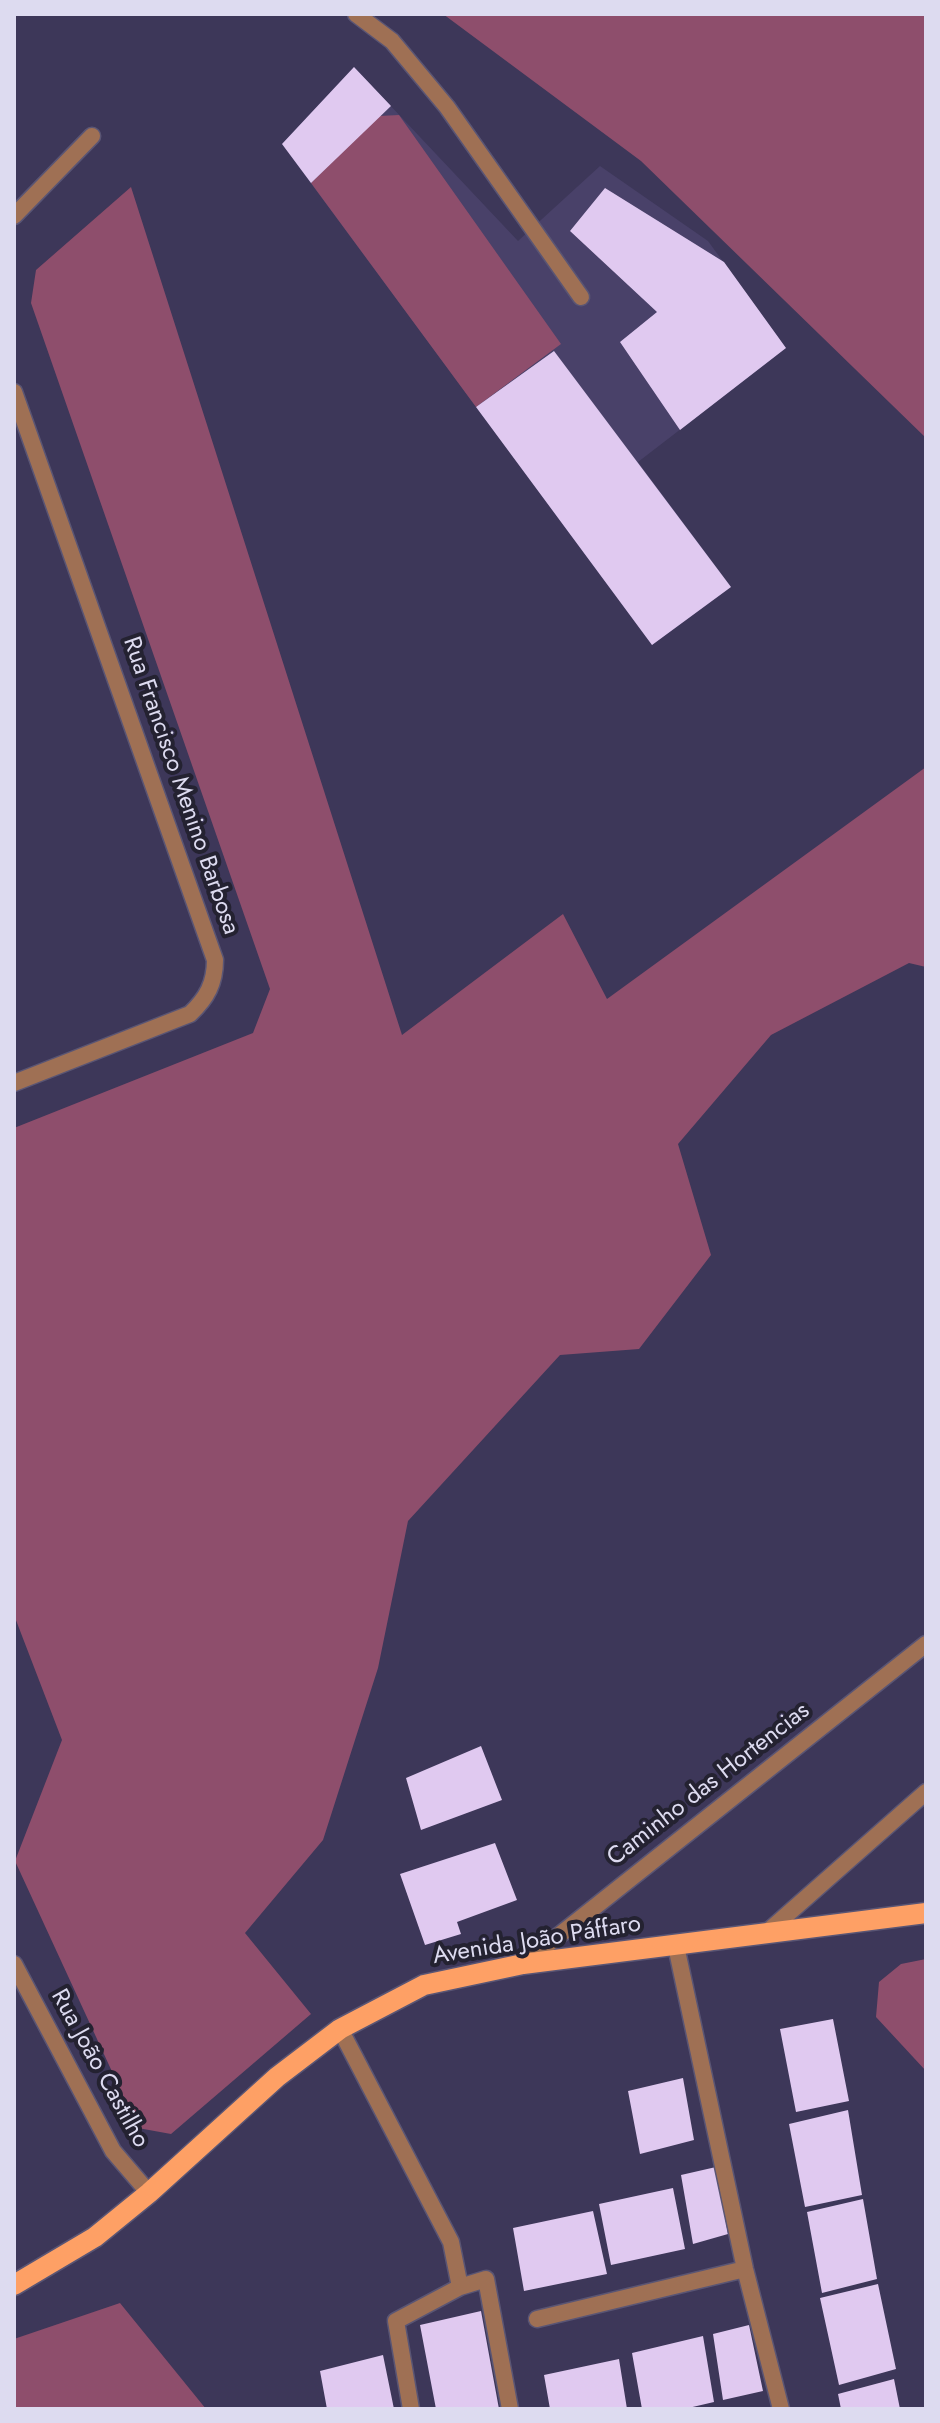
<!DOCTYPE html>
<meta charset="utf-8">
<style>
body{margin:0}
#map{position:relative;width:940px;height:2423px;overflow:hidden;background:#3d3759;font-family:Jost,sans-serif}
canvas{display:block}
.frame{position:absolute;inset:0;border:16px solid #dddbf0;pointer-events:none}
</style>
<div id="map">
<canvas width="940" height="2423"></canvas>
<div class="frame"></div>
</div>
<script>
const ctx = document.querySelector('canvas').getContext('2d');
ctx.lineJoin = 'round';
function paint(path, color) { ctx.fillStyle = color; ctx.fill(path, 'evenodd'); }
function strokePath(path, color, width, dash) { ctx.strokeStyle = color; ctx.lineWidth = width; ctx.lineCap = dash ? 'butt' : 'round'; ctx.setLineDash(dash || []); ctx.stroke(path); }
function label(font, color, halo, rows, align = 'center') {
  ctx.font = font + ' Jost,sans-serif'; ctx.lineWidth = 8; ctx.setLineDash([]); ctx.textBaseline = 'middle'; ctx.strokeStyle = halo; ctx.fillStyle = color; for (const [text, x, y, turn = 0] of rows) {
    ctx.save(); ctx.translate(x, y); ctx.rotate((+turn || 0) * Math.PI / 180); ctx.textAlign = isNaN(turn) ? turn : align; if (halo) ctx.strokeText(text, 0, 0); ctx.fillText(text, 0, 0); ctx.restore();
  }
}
paint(new Path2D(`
 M 354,67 L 518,241 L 600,166 L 708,241 L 786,348 L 638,462 L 731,587 L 652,645 L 282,144 Z`), '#494169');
paint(new Path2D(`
 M 443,14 L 926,14 L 926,438 L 641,161 Z
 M 399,115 L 561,344 L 476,407 L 311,183 L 379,116 Z
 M 131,187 L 402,1035 L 563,914 L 607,999 L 926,767 L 926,967 L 909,963 L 771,1035 L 678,1144 L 711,1255 L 639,1349 L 560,1355 L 408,1521 L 378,1668 L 323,1840 L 245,1933 L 311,2014 L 171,2134 L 138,2128 L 15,1861 L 62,1740 L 14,1615 L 14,1128 L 253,1033 L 270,989 L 31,303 L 36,270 Z
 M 926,1959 L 926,2071 L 876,2017 L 879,1982 L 901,1964 Z
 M 120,2303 L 206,2409 L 14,2409 L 14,2339 Z`), '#8e4e6c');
paint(new Path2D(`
 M 354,67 L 391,106 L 311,183 L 282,144 Z
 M 605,188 L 724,262 L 786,348 L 680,430 L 620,342 L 657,312 L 570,231 Z
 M 554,351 L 731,587 L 652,645 L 476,407 Z
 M 481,1746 L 502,1800 L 421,1830 L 406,1778 Z
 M 495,1843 L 517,1900 L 457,1922 L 461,1934 L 425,1945 L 400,1874 Z
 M 833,2019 L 849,2101 L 796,2112 L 780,2029 Z
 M 683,2078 L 694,2140 L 640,2154 L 628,2091 Z
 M 848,2110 L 862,2195 L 805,2207 L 789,2124 Z
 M 716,2167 L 728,2234 L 693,2244 L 681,2175 Z
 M 673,2188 L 685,2249 L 611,2265 L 599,2204 Z
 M 863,2199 L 877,2279 L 822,2293 L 807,2212 Z
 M 593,2211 L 607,2274 L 524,2291 L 513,2228 Z
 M 878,2284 L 896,2369 L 839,2385 L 820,2298 Z
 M 481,2311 L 499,2409 L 436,2409 L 420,2325 Z
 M 749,2325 L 763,2391 L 723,2400 L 713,2334 Z
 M 703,2336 L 714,2402 L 684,2409 L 642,2409 L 632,2353 Z
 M 383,2355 L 394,2409 L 327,2409 L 320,2371 Z
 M 619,2359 L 627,2409 L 550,2409 L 544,2375 Z
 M 894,2379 L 900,2409 L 841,2409 L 838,2394 Z`), '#e0c9f0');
const lane = new Path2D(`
 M 356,14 L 392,41 L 447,107 L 581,297
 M 340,2029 L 451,2242 L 460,2287 L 396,2321 L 411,2409
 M 460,2287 L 486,2279 L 510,2409`);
const street = new Path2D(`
 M 14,216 L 92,136
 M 14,392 L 215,960 C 215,983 207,998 190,1014 L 14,1083
 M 765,1934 L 926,1792
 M 676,1946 L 745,2269 L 781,2409
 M 14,1964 L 113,2151 L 149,2193
 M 523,1964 L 926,1644
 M 537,2319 L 745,2269`);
const primary = new Path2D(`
 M 14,2285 L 95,2237 L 149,2193 L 277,2077 L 340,2029 L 424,1985 L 523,1964 L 926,1913`);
strokePath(lane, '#5a5574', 19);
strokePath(street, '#5a5574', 19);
strokePath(primary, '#5a5574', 23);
strokePath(lane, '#9f7054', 16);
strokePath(street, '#9f7054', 16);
strokePath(primary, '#fea065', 20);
label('24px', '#dddbf0', '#242231', [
 ["Rua Francisco Menino Barbosa",180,786,71],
 ["Caminho das Hortencias",709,1785,-38],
 ["Avenida João Páffaro",537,1941,-9],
 ["Rua João Castilho",99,2069,61]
]);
</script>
